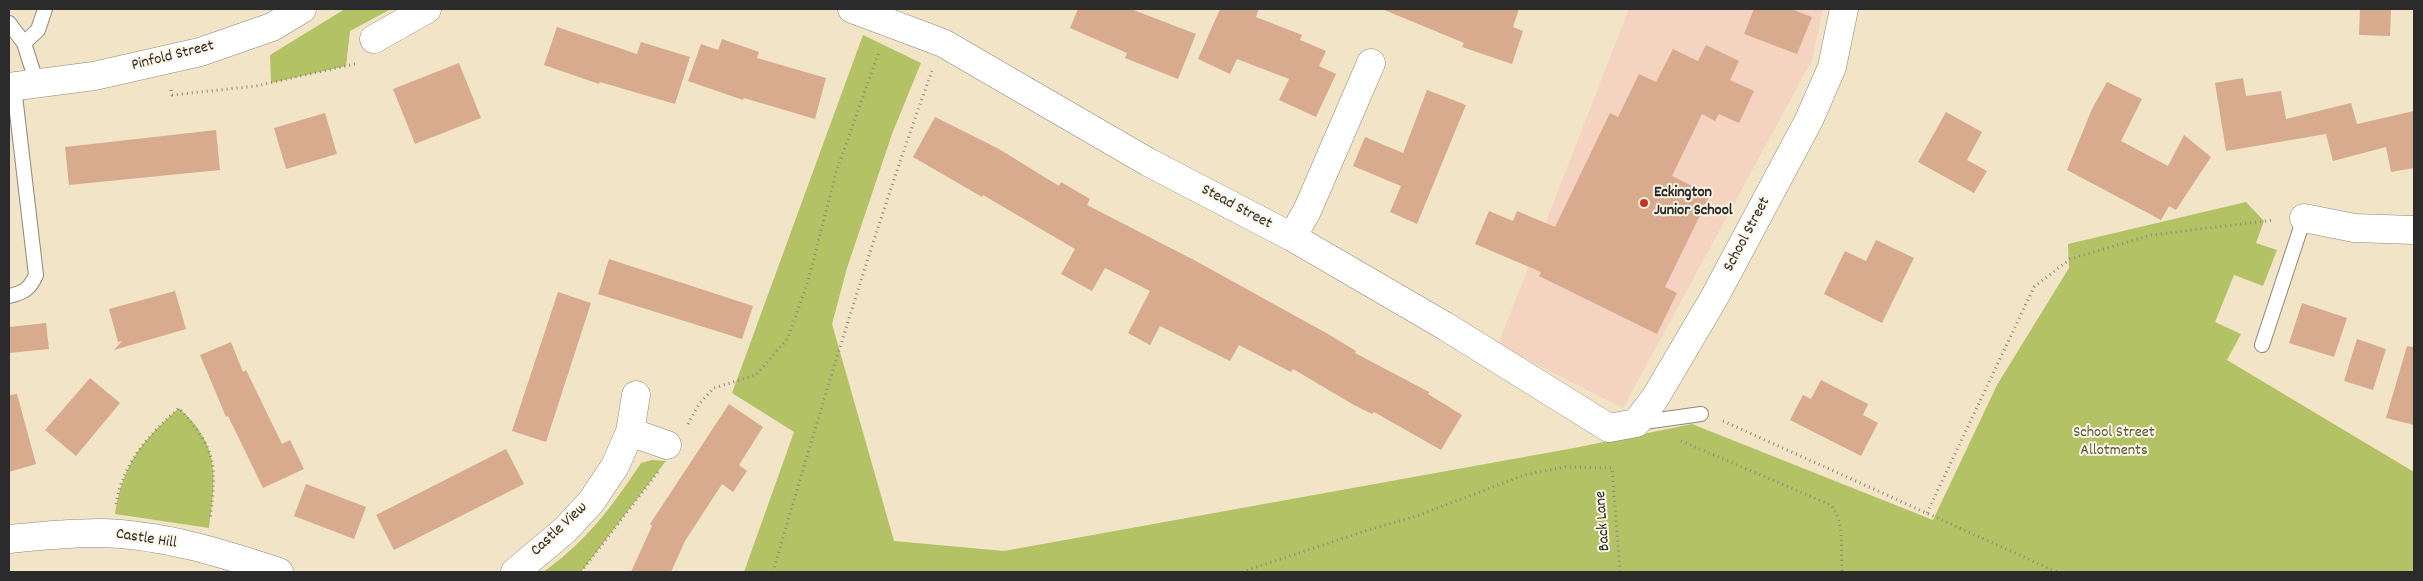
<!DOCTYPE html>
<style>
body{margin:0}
#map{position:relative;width:2423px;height:581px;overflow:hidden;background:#f1e4c7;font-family:Dekko,sans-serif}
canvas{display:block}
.frame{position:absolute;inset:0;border:10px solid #2b2b2b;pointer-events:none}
</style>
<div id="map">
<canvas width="2423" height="581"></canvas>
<div class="frame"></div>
</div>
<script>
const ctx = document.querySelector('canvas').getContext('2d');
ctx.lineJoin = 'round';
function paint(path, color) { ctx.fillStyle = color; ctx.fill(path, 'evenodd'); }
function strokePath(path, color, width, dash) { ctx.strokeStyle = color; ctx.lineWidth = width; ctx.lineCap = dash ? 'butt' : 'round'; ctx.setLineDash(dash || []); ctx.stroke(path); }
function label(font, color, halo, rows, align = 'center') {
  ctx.font = font + ' Dekko,sans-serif'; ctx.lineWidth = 4; ctx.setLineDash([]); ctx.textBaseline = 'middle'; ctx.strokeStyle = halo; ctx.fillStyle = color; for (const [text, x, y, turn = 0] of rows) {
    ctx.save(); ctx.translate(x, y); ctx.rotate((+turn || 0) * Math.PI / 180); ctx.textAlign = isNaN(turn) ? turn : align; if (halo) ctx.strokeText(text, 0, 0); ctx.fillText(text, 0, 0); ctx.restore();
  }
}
paint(new Path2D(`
 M 1629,9 L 1823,9 L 1812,60 L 1623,408 L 1498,345 Z`), '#f4d3c0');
paint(new Path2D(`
 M 345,9 L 391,9 L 350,31 L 346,66 L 271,83 L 270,55 Z
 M 863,35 L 921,63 L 892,134 L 847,268 L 832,324 L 894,541 L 1004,551 L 1574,448 L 1692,424 L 1933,520 L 1997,385 L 2069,268 L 2068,244 L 2246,202 L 2264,221 L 2256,243 L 2277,250 L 2263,286 L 2234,275 L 2215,322 L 2241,334 L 2227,360 L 2414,472 L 2414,572 L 744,572 L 794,432 L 732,393 Z
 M 179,408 C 186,415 195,423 200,432 C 220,461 213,495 209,528 L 115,514 C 123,463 142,441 179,408 Z
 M 652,460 L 666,461 L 581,572 L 543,572 C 585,543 613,506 641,463 Z`), '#b3c265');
paint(new Path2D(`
 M 1078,9 L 1131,9 L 1196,34 L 1178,79 L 1125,58 L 1127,53 L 1070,28 Z
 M 1220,9 L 1259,9 L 1256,17 L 1302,35 L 1300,40 L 1326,51 L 1319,66 L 1336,74 L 1316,117 L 1279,100 L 1289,79 L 1237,59 L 1230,74 L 1198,59 Z
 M 1382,9 L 1519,9 L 1513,27 L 1523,31 L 1512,64 L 1462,47 L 1464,43 Z
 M 1754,9 L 1791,9 L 1812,17 L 1797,54 L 1744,34 Z
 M 2360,9 L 2391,9 L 2390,36 L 2359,35 Z
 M 557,27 L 637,54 L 641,42 L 690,57 L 675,104 L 600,82 L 599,84 L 544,65 Z
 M 722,39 L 759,52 L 757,58 L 826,78 L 815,119 L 744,98 L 743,100 L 688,81 L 701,44 L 718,50 Z
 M 1706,45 L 1739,61 L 1730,80 L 1754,91 L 1739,123 L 1719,114 L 1715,121 L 1702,114 L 1672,176 L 1710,195 L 1665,287 L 1677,293 L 1657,334 L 1539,276 L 1541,272 L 1475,244 L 1489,211 L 1513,221 L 1517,211 L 1555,227 L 1610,113 L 1618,117 L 1639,74 L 1656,82 L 1673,49 L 1698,61 Z
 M 459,63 L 481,118 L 415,144 L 393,89 Z
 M 2243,78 L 2246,96 L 2281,91 L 2286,119 L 2351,103 L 2357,124 L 2414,111 L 2414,168 L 2391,172 L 2386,147 L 2333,161 L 2326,134 L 2226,151 L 2215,83 Z
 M 2107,82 L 2142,99 L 2121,141 L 2168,166 L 2184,135 L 2211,157 L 2176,210 L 2169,206 L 2161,220 L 2067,170 L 2092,109 Z
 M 1427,90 L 1466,105 L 1417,224 L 1390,212 L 1401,186 L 1353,166 L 1365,137 L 1403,153 Z
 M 1946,112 L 1982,132 L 1967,160 L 1987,171 L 1974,193 L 1918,162 Z
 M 325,113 L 337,154 L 286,169 L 274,128 Z
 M 935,117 L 999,149 L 1059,186 L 1061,182 L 1090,199 L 1087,205 L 1194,260 L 1328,334 L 1356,351 L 1355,353 L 1429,392 L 1428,394 L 1462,415 L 1441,450 L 1374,412 L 1372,414 L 1354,405 L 1293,369 L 1291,372 L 1239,345 L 1230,361 L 1160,326 L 1150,345 L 1128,333 L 1150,291 L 1105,268 L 1092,291 L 1061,274 L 1075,249 L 983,195 L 982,197 L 913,157 Z
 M 216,130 L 220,170 L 69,185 L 65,147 Z
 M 1876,240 L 1914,258 L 1882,323 L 1824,294 L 1845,251 L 1866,261 Z
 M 609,259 L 753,306 L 742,339 L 598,294 Z
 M 175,291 L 186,329 L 114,350 L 122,341 L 118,342 L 109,309 Z
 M 558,292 L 591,303 L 546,442 L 512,431 Z
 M 2302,303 L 2347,318 L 2334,357 L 2289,343 Z
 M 46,323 L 49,349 L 9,353 L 9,327 Z
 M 2357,339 L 2386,349 L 2373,390 L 2344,381 Z
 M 231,342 L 243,372 L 246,370 L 282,444 L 290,440 L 304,469 L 263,488 L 228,416 L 226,417 L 200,355 Z
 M 2407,346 L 2414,347 L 2414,425 L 2386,418 Z
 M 90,378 L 120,403 L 76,456 L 45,430 Z
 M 1821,380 L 1868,404 L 1863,415 L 1878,423 L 1861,456 L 1790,420 L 1803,395 L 1811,399 Z
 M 17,394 L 36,464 L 9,472 L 9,395 Z
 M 729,404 L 763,427 L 739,465 L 747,471 L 733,492 L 722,484 L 685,541 L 671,572 L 631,572 L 652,526 L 650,524 Z
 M 506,449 L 524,484 L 394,550 L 376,515 Z
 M 306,484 L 366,507 L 354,539 L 294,516 Z`), '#d9ab8e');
const lane = new Path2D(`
 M 9,23 L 24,43 L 37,84
 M 24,43 L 38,30 L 45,9
 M 9,296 C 23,293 30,289 36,275 L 14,87
 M 2262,345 L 2304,218
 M 1637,423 L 1701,414`);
const street = new Path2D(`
 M 852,9 L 943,43 L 1148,162 L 1292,237 L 1445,326 L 1609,428 L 1636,423 L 1655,398 L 1714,298 L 1809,120 L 1832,67 L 1844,9
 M 374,39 L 427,9
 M 2304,218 L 2354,228 L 2414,230
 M 1292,237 L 1307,211 L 1371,63
 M 630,432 L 667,445
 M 9,539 C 39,536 70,533 100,533 C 161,534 222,553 279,572
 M 515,572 L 565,530 L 591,502 L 615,466 L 630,432 L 636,395`);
const secondary = new Path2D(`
 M 9,87 L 94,76 L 200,52 L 272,27 L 302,9`);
strokePath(lane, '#8e8879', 16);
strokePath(street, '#8e8879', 29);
strokePath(secondary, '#8e8879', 29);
strokePath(new Path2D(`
 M 171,90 L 172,95 L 256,86 L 355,64
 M 1723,421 L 2057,572
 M 688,424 L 699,404 L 714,388 L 756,375 L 788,338 L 808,281 L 837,169 L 879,52
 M 1681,441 L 1831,505 C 1846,525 1840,549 1842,572
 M 116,504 C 123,462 149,435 179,408 C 217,451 217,464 210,520
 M 1927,513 L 2034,287 L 2070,259 L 2151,235 L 2274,220
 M 581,572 L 658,472
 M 773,572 C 822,404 872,236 932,71
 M 1242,572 L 1368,530 L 1417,516 L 1524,475 L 1565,467 L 1612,468 L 1620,572`), '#8e8879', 3, [1, 4]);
strokePath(lane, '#fff', 14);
strokePath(street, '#fff', 28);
strokePath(secondary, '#fff', 28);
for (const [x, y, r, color] of [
 [1644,203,5,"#c8321e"]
]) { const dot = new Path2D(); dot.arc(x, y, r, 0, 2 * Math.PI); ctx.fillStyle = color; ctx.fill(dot); strokePath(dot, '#fcf5e5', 2); }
label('16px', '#2b2b2b', '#fcf5e5', [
 ["Pinfold Street",173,57,-14],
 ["Stead Street",1236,208,28],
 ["School Street",1748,235,-62],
 ["Back Lane",1604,521,-94],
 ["Castle View",560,530,-43],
 ["Castle Hill",146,540,9]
]);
label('bold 16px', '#2b2b2b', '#fcf5e5', [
 ["Eckington",1654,194],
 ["Junior School",1654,212]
], 'left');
label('16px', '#54583c', '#fcf5e5', [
 ["School Street",2114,434],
 ["Allotments",2114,452]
]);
</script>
